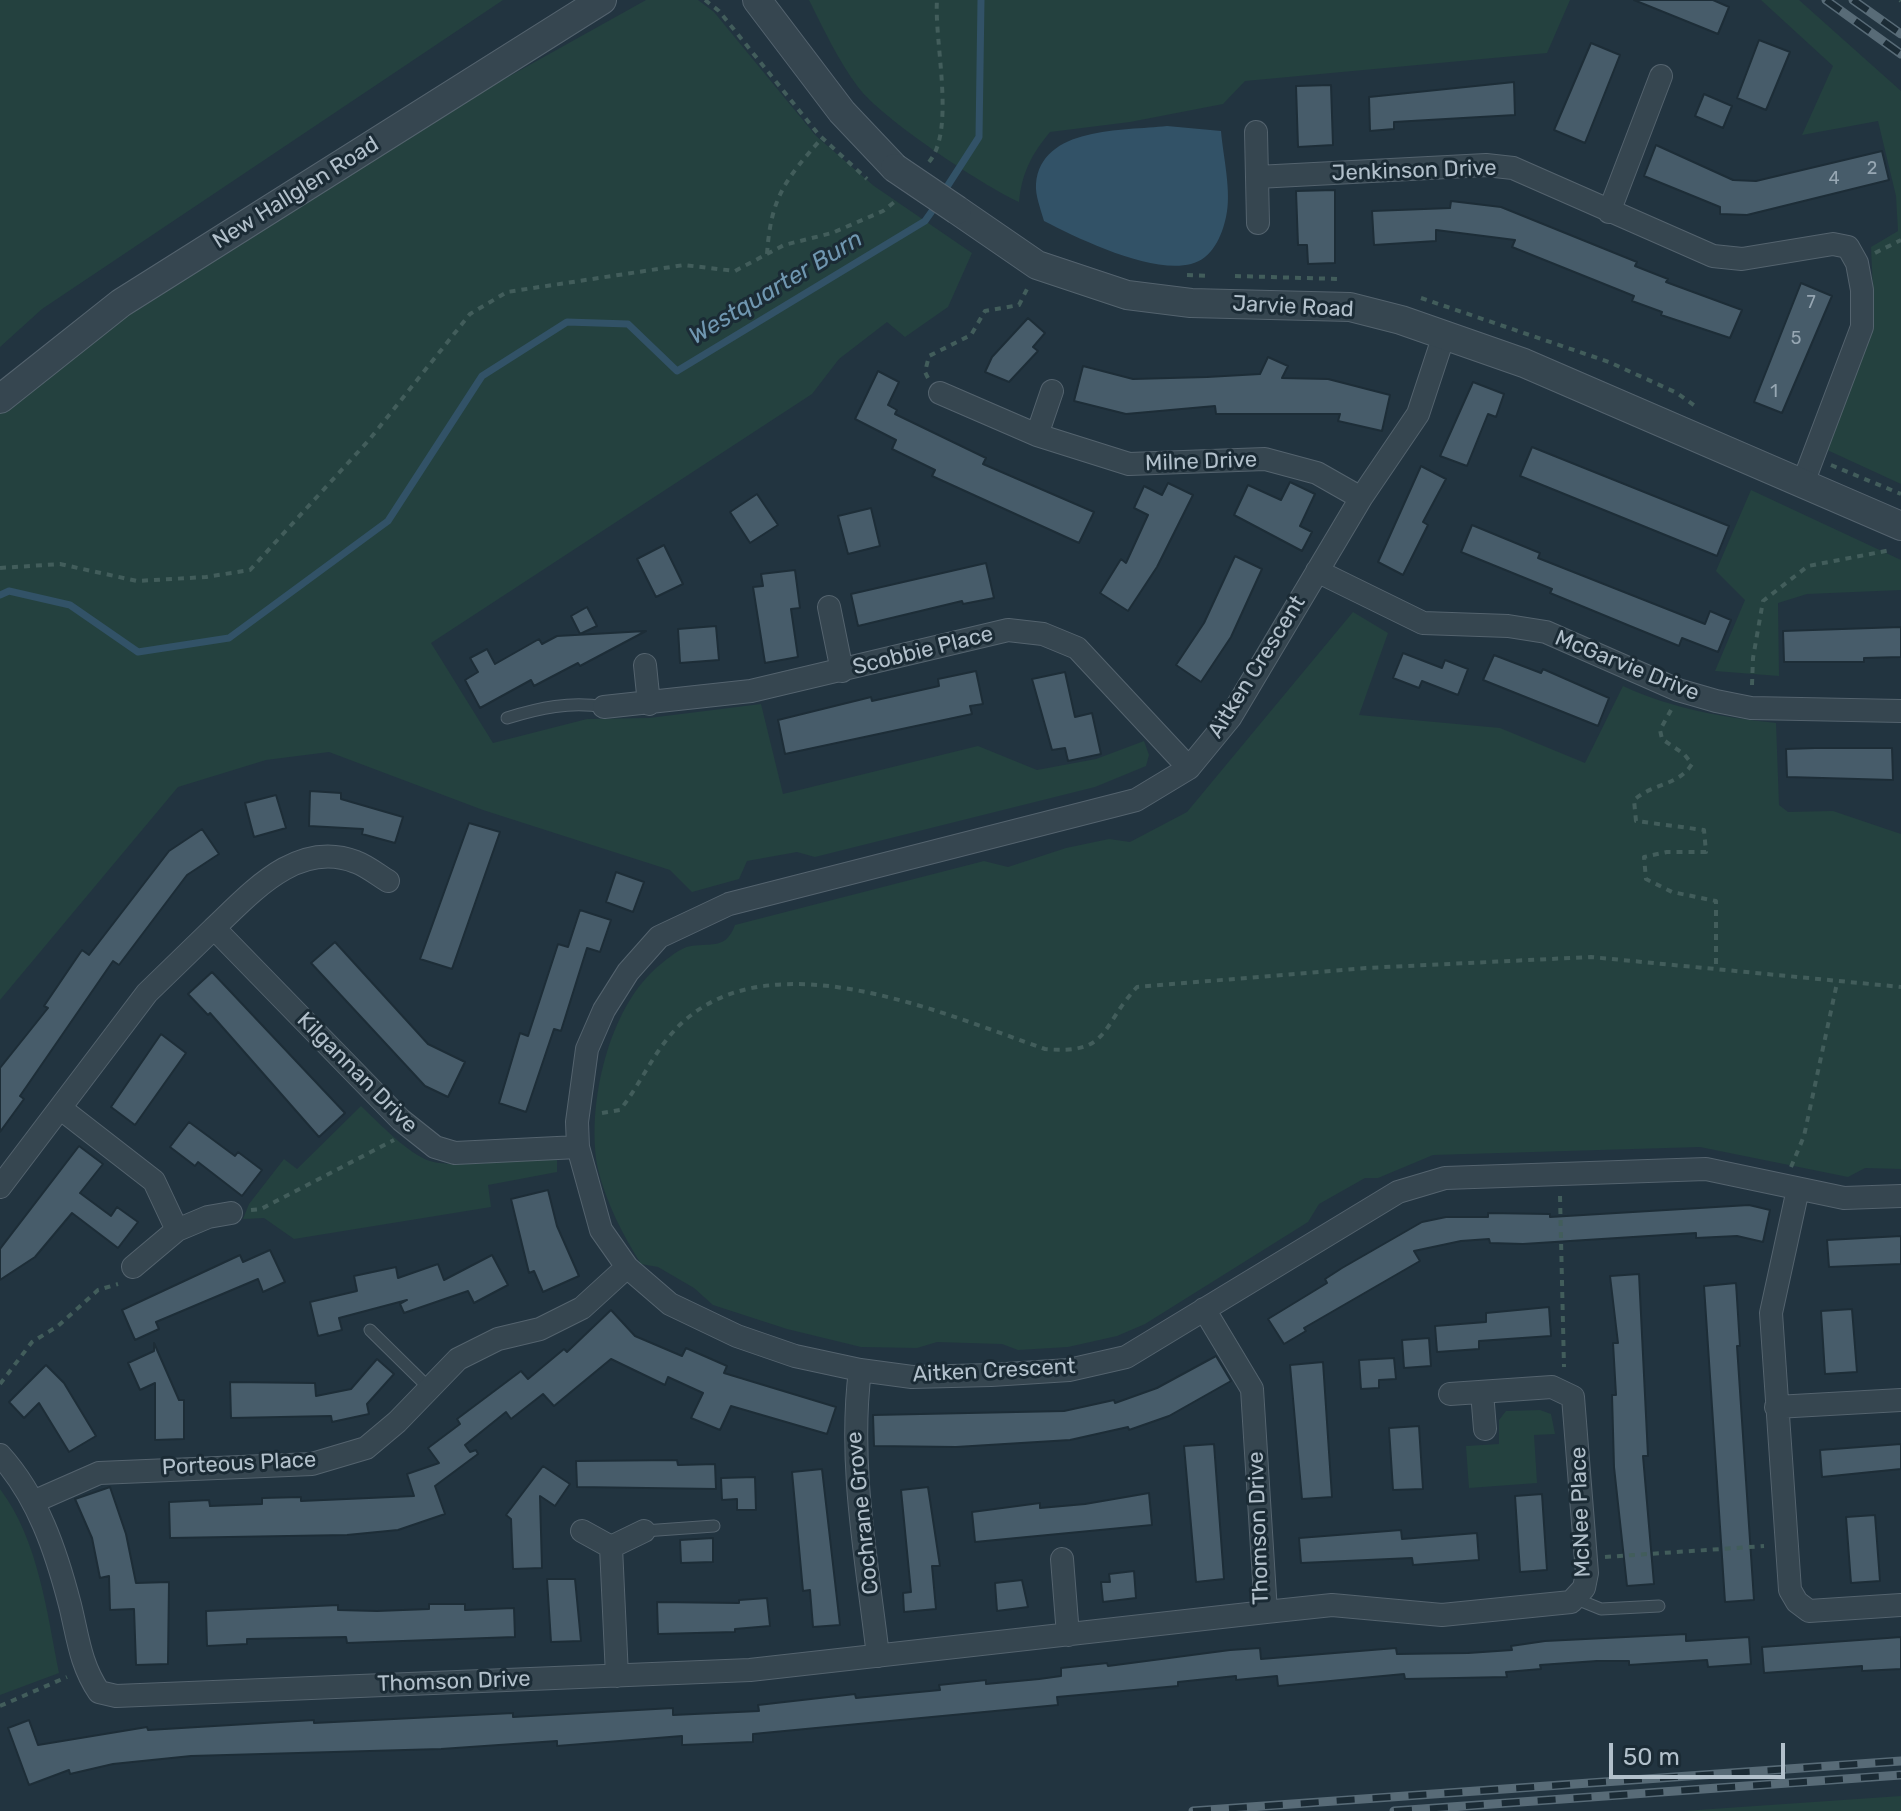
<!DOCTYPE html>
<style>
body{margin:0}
#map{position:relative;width:1901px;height:1811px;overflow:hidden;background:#223440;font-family:Rubik,sans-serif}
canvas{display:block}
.scale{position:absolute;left:1609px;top:1743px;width:176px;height:36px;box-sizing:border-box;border:4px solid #b2c0cb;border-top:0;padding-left:10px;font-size:24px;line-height:28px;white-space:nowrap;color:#b2c0cb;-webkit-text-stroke:6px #1b2b35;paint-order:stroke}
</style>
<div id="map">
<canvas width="1901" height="1811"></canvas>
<div class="scale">50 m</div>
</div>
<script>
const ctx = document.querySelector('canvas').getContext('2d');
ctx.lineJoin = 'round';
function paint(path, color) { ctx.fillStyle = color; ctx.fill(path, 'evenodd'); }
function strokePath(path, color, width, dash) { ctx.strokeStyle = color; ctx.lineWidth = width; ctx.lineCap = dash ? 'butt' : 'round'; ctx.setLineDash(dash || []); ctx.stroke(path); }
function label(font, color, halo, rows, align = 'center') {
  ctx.font = font + ' Rubik,sans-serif'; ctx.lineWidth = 6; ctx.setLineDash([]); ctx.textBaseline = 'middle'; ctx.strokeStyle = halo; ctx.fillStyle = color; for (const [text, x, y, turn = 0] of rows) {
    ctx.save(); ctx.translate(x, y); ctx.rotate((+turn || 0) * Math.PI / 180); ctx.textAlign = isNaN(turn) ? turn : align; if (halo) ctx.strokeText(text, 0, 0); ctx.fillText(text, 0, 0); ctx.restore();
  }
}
paint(new Path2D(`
 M 0,0 L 503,0 L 42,309 L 0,347 Z
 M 646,0 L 698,0 L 714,12 L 816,136 L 874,186 L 972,253 L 948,307 L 905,337 L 887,322 L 839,359 L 812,394 L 431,643 L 493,743 L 587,719 L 649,718 L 761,704 L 783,794 L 978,746 L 1037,770 L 1096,759 L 1144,741 L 1149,755 L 1146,766 L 1095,787 L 815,857 L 797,852 L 747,861 L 739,879 L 692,892 L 670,870 L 483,810 L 329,752 L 266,760 L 178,787 L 0,1000 L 0,413 L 73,352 L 386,145 Z
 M 809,0 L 1570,0 L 1547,53 L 1245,81 L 1223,104 L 1130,122 L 1050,132 C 1031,155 1022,173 1019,202 C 982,185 882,119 858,87 C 838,60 824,30 809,0 Z
 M 1761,0 L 1799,0 L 1901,91 L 1901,484 L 1825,449 L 1873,291 L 1871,247 L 1898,231 L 1896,196 L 1878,121 L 1802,135 L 1833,66 Z
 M 1751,490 L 1901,560 L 1901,590 L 1807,594 L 1778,603 L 1779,676 L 1715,671 L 1745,600 L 1716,571 Z
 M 1353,612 L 1388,633 L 1359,715 L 1500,728 L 1585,763 L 1623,686 C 1673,709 1722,717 1776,723 L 1779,805 L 1788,812 L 1833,811 L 1901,834 L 1901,1169 L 1865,1168 L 1848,1177 L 1700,1147 L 1433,1155 L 1378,1178 L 1365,1178 L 1319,1204 L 1308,1222 L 1145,1324 L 1117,1336 L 1068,1347 L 1018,1350 L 1002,1344 L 937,1342 L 917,1348 L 861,1347 L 787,1329 L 713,1305 L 694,1288 L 658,1267 L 641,1264 C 623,1235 606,1203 598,1169 C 586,1109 607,1016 651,973 C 659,965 680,947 691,946 C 713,943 726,949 735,925 L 984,861 L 1008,867 L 1066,848 L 1109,839 L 1130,842 L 1187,812 Z
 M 361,1106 C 378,1122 408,1154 430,1161 C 455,1169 529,1159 557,1157 L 557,1172 L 488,1185 L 491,1207 L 294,1239 L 264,1218 L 243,1219 L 249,1204 L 284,1159 L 297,1169 Z
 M 1540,1410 L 1551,1414 L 1555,1434 L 1534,1435 L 1537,1483 L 1469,1488 L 1466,1446 L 1499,1444 L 1499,1420 L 1506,1411 Z
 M 0,1489 C 38,1539 47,1612 59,1673 L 0,1695 Z
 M 1901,1796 L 1901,1811 L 1683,1811 Z`), '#24413f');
paint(new Path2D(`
 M 1167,126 L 1221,131 C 1223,156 1232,192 1226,217 C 1222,236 1212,259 1191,264 C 1151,274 1079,239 1044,221 C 1041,210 1035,195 1036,184 C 1041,126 1123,131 1167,126 Z`), '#325267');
strokePath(new Path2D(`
 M 943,193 L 979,137 L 981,0
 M 0,595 L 9,591 L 70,605 L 138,652 L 229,638 L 388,521 L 482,376 L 567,322 L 628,324 L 677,371 L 925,221 L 937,204`), '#325267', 7);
const building = new Path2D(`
 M 1634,0 L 1713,0 L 1729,7 L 1718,34 Z
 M 1759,40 L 1790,52 L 1766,110 L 1737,98 Z
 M 1591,43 L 1620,55 L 1585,143 L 1554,130 Z
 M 1514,82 L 1515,115 L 1394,122 L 1394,129 L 1370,131 L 1369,97 Z
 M 1331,85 L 1333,145 L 1298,147 L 1296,86 Z
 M 1704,94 L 1732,106 L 1723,128 L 1695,116 Z
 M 1656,145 L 1733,180 L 1756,181 L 1882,151 L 1889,180 L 1747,215 L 1720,214 L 1720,207 L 1644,176 Z
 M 1335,190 L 1335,263 L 1308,264 L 1307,245 L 1298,245 L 1296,191 Z
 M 1451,201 L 1501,207 L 1637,262 L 1635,266 L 1668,279 L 1666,282 L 1742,310 L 1730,338 L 1661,315 L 1662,312 L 1632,301 L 1634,296 L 1512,247 L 1515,240 L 1436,230 L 1436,241 L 1374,245 L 1372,211 L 1450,208 Z
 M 1801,283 L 1832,296 L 1782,413 L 1754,402 Z
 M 1028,318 L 1045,333 L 1033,347 L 1038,351 L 1009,382 L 985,372 L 992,357 Z
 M 1268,357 L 1288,366 L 1282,378 L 1328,379 L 1390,395 L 1382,431 L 1338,421 L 1340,414 L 1216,414 L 1215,406 L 1126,414 L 1074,401 L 1083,366 L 1133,379 L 1207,377 L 1260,374 Z
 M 878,371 L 899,382 L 888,405 L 897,410 L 895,414 L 986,458 L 983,464 L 1094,512 L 1079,543 L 932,476 L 935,470 L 892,449 L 896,440 L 855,419 Z
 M 1473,382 L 1504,394 L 1496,417 L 1488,414 L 1467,466 L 1440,456 Z
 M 1532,447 L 1729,526 L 1717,556 L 1520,476 Z
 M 1421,466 L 1446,479 L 1423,522 L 1428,525 L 1403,575 L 1378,562 Z
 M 1290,482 L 1315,494 L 1300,526 L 1312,532 L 1302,551 L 1234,515 L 1248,485 L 1281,500 Z
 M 1168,483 L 1193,495 L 1157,567 L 1128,611 L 1100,593 L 1121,559 L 1126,563 L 1148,515 L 1134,508 L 1144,486 L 1162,495 Z
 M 757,494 L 778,525 L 750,543 L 730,512 Z
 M 871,508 L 880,546 L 848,554 L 838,516 Z
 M 1472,525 L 1540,553 L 1538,558 L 1705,624 L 1710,611 L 1731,620 L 1718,652 L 1682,638 L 1679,646 L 1630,626 L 1550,593 L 1552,589 L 1461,552 Z
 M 664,545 L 683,584 L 656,597 L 637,559 Z
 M 1235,556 L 1262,569 L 1231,637 L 1201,682 L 1176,665 L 1204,623 Z
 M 986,563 L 994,598 L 963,604 L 962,601 L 858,626 L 851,594 Z
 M 795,570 L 800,608 L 791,609 L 798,657 L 765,663 L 753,587 L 763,586 L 761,574 Z
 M 587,607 L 597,626 L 580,634 L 571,616 Z
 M 716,626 L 719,660 L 680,663 L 678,629 Z
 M 1901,627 L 1901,657 L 1864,658 L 1864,662 L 1784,662 L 1783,631 Z
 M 646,631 L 580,666 L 578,663 L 534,686 L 531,680 L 480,708 L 465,680 L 478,672 L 470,658 L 487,649 L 495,664 L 539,639 L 542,644 L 557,636 Z
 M 1403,653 L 1442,668 L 1445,660 L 1468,669 L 1458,695 L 1422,681 L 1419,688 L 1393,678 Z
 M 1494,655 L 1541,673 L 1543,669 L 1609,698 L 1598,726 L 1483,680 Z
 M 976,671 L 983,704 L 970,706 L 972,714 L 785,754 L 778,720 L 871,697 L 872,701 L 939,686 L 938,679 Z
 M 1065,672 L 1075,717 L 1092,713 L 1101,754 L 1068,761 L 1065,748 L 1052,750 L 1032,679 Z
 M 1815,748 L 1892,748 L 1893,780 L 1787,777 L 1786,749 Z
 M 310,791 L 341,793 L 341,799 L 403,817 L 395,843 L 362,834 L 363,829 L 309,826 Z
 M 276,795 L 286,828 L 254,837 L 245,803 Z
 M 469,823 L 500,832 L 452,969 L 420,959 Z
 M 202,829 L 219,854 L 187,875 L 119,965 L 113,961 L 20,1096 L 24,1099 L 0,1132 L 0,1068 L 48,1008 L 44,1006 L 82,950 L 89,955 L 169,851 Z
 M 616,872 L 644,882 L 633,912 L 606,902 Z
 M 580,910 L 611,920 L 600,952 L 587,948 L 561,1031 L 554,1029 L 526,1112 L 499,1103 L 520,1033 L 528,1036 L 558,944 L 568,947 Z
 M 335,942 L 428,1044 L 465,1062 L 448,1097 L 425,1086 L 311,963 Z
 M 212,972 L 345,1113 L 319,1137 L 210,1013 L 208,1015 L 188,994 Z
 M 161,1034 L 186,1053 L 135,1125 L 111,1107 Z
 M 189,1122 L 235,1156 L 238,1152 L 262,1170 L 242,1196 L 198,1162 L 195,1166 L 170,1147 Z
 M 79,1146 L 103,1164 L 80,1193 L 111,1216 L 117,1207 L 138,1222 L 118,1248 L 72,1213 L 35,1257 L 0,1280 L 0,1249 Z
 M 548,1190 L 557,1226 L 579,1276 L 543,1292 L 534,1271 L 529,1273 L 511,1199 Z
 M 1749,1205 L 1770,1210 L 1763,1242 L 1737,1236 L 1696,1238 L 1696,1233 L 1523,1244 L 1490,1243 L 1489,1239 L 1461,1241 L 1414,1251 L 1420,1261 L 1304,1328 L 1306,1331 L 1284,1344 L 1268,1319 L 1327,1283 L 1325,1279 L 1342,1268 L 1422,1222 L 1446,1217 L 1488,1217 L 1488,1213 L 1550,1214 L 1550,1217 Z
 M 1901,1236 L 1901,1264 L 1829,1267 L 1827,1240 Z
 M 270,1250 L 285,1282 L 263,1292 L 258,1279 L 156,1322 L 159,1329 L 135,1340 L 122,1310 L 240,1255 L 243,1262 Z
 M 492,1255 L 508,1285 L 474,1303 L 468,1291 L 404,1313 L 400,1304 L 407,1300 L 339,1318 L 342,1330 L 318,1336 L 310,1302 L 357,1291 L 354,1276 L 396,1267 L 398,1278 L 438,1264 L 444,1280 Z
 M 1639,1274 L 1648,1456 L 1643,1456 L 1654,1584 L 1627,1586 L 1614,1467 L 1612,1395 L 1616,1395 L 1613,1343 L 1618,1343 L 1610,1276 Z
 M 1736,1283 L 1740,1346 L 1737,1346 L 1754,1600 L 1725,1602 L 1704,1286 Z
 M 1549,1307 L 1551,1336 L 1479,1341 L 1479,1349 L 1437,1352 L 1435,1326 L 1486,1322 L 1486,1313 Z
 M 1852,1309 L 1857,1372 L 1825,1374 L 1821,1311 Z
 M 611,1310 L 635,1336 L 682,1356 L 686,1348 L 727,1366 L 724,1373 L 836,1407 L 827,1434 L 731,1406 L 720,1430 L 691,1418 L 703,1393 L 668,1377 L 665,1385 L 611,1359 L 554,1406 L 543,1394 L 511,1419 L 506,1412 L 465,1445 L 470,1452 L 476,1450 L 478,1454 L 435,1486 L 445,1514 L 398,1530 L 347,1535 L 170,1538 L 169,1502 L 209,1500 L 210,1506 L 262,1504 L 262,1498 L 301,1497 L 301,1501 L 414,1496 L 407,1474 L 439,1463 L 428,1448 L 460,1424 L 457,1419 L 521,1371 L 528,1379 L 564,1349 L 567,1352 Z
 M 1429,1338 L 1431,1366 L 1404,1368 L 1402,1340 Z
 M 154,1343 L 179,1400 L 184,1400 L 184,1439 L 155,1440 L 155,1383 L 140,1390 L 128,1363 L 154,1351 Z
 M 1216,1356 L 1231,1381 L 1169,1416 L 1129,1430 L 1128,1427 L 1070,1440 L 956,1447 L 874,1446 L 873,1415 L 1064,1411 L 1114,1400 L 1115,1403 L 1157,1388 Z
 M 1394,1358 L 1396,1379 L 1379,1380 L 1379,1388 L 1361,1389 L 1359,1360 Z
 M 377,1359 L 394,1374 L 367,1404 L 369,1414 L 332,1422 L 331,1416 L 231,1418 L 230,1382 L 315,1383 L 316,1396 L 351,1389 Z
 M 1323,1362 L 1332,1497 L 1302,1499 L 1290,1365 Z
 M 46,1365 L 64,1383 L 96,1436 L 69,1452 L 39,1403 L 24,1418 L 9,1402 Z
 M 1419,1426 L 1423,1489 L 1393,1490 L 1389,1428 Z
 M 1214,1444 L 1224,1579 L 1196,1582 L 1184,1446 Z
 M 1901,1444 L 1901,1469 L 1822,1477 L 1820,1450 Z
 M 677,1460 L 678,1465 L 715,1464 L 716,1489 L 577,1487 L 576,1461 Z
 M 543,1466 L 570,1484 L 555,1506 L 540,1496 L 542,1568 L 513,1569 L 511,1519 L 506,1515 Z
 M 822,1469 L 840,1625 L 813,1627 L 810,1590 L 803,1591 L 792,1472 Z
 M 755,1477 L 756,1510 L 737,1510 L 737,1499 L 722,1500 L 721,1478 Z
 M 110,1487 L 126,1534 L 136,1583 L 169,1582 L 168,1664 L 136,1665 L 134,1609 L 110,1610 L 109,1576 L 100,1578 L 92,1538 L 75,1499 Z
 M 928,1487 L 940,1566 L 932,1566 L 936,1609 L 904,1612 L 903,1593 L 911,1592 L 901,1490 Z
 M 1149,1493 L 1152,1525 L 975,1542 L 972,1512 L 1040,1503 L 1040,1508 L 1085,1504 Z
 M 1542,1494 L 1547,1570 L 1520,1572 L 1515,1496 Z
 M 1875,1515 L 1880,1581 L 1851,1583 L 1846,1517 Z
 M 1401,1530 L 1402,1539 L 1477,1533 L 1479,1560 L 1413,1565 L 1412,1558 L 1301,1563 L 1299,1538 Z
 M 713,1538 L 713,1562 L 681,1563 L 680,1540 Z
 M 1134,1571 L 1136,1598 L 1103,1602 L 1101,1582 L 1110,1582 L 1109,1574 Z
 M 547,1579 L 575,1579 L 581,1641 L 551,1642 Z
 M 1022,1580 L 1028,1607 L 997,1611 L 995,1583 Z
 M 767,1598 L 770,1626 L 735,1629 L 735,1632 L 658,1634 L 657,1602 L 739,1603 L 739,1600 Z
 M 429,1604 L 465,1604 L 465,1610 L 514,1608 L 515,1637 L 347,1643 L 346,1637 L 247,1639 L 247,1644 L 207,1646 L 206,1611 L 338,1605 L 338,1610 L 377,1611 L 429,1609 Z
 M 1686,1634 L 1686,1641 L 1749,1637 L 1751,1664 L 1708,1667 L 1707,1660 L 1629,1665 L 1629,1661 L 1597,1661 L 1540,1665 L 1541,1669 L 1506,1672 L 1507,1677 L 1405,1679 L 1404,1674 L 1278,1686 L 1277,1676 L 1236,1680 L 1236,1676 L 1178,1682 L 1178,1686 L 1057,1697 L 1058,1705 L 753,1734 L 753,1742 L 682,1745 L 682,1736 L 557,1746 L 557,1741 L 441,1749 L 191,1756 L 113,1764 L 70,1774 L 69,1770 L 29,1785 L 8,1728 L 29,1720 L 38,1745 L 147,1727 L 148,1730 L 314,1720 L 314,1723 L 513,1713 L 513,1717 L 673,1708 L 673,1715 L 759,1711 L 758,1705 L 855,1694 L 856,1698 L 940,1690 L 939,1685 L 986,1680 L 986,1684 L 1039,1679 L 1061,1676 L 1061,1668 L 1107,1663 L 1108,1666 L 1230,1650 L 1260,1648 L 1261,1659 L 1396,1648 L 1397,1654 L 1468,1653 L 1512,1650 L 1511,1646 L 1545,1641 Z
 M 1901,1637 L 1901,1669 L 1862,1671 L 1862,1666 L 1764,1673 L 1762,1647 Z`);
paint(building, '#475c6a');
strokePath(building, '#1d2d37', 2);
const service = new Path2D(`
 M 507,718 C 539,708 571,701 604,707
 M 370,1330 L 430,1389
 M 644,1531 L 714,1526
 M 1574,1598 L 1601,1609 L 1659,1606`);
const minor = new Path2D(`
 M 1256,132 L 1258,223
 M 1257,177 L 1486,165 L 1513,168 L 1713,256 L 1742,259 L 1833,244 L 1848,247 L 1857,263 L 1862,290 L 1862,327 L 1803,483
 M 1609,212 L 1661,76
 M 1444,335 L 1418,414 L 1361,498 L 1230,718 L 1189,768 L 1136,800 L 729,904 L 659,937 L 628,972 L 604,1010 L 587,1049 L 577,1122 L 578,1147 L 601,1230 L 627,1267 L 670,1304 L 737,1336 L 795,1356 L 860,1370 L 912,1377 L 991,1375 L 1069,1370 L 1126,1357 L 1398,1192 L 1445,1178 L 1706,1169 L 1844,1198 L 1901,1196
 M 940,393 L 1037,435 L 1129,464 L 1265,459 L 1317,473 L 1361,498
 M 1037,435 L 1052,391
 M 1317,571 L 1423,623 L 1508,626 L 1546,632 L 1678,690 L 1716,701 L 1751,708 L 1901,711
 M 829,607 L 842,671
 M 645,665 L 649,704
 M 604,707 L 751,691 L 1008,630 L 1043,634 L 1077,648 L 1189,768
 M 214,928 C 252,892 298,839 356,862 C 367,866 378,875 388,881
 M 60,1108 L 154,1181 L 177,1230 L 208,1217 L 231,1213
 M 0,1187 L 147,993 L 214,928 L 401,1120 L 435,1147 L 455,1153 L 578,1147
 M 1798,1189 L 1771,1313 L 1790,1590 L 1797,1602 L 1809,1611 L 1901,1605
 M 133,1267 L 177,1230
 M 860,1370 C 848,1465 867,1561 878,1656
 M 1482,1392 L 1485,1429
 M 1776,1407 L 1901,1400
 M 0,1455 C 38,1497 56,1551 70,1605 C 78,1637 80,1664 99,1692 L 116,1696 L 750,1670 L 1266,1612 L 1252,1389 L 1204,1309
 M 33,1502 L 99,1473 L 312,1464 L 366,1448 L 397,1422 L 458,1359 L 498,1339 L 540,1329 L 582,1308 L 627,1267
 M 582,1531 L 611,1547 L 644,1531
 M 611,1547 L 617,1676
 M 1062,1559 L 1068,1635
 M 1266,1612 L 1332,1605 L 1442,1615 L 1571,1602 L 1584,1588 L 1587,1573 L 1573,1397 L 1552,1387 L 1450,1394`);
const tertiary = new Path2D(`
 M 757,0 L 842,112 L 895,168
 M 957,210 L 1037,265 L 1127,295 L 1191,303 L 1350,307 L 1401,320 L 1524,363 L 1901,526
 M 0,399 L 121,303 L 602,0`);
strokePath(service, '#54636e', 13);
strokePath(minor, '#54636e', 24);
strokePath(tertiary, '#54636e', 30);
strokePath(new Path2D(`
 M 705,0 L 719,11 L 819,135 L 867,179
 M 1900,0 L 1901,1
 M 929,162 C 956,130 934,42 937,0
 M 1875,253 L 1901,240
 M 767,254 C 771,197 785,180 822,138
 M 1187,275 L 1211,276
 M 1235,276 L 1338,279
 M 1421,298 L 1609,362 L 1677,393 L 1698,408
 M 928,378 L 925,372 L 929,356 L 971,335 L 985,311 L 1019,305 L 1027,289
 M 1831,465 L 1901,494
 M 0,568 L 60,564 L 137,581 L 206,577 L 250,570 L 369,440 L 470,314 L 507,292 L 684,265 L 735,271 L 784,245 L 832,233 L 883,211 L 898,199
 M 1752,685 L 1753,658 L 1763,601 L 1808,566 L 1891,550
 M 1671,710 L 1660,730 L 1662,739 L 1684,754 L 1692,764 C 1678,786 1653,783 1634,800 L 1636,821 L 1704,830 L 1706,852 L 1667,852 L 1644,857 L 1646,879 L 1672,892 L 1716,901 L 1716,968
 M 602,1113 L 620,1110 C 643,1081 655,1047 684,1021 C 776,939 944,1014 1045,1049 C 1110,1055 1100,1027 1137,987 L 1366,968 L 1591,957 L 1901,987
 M 1791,1167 L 1804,1136 L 1837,983
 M 1560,1196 L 1564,1367
 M 251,1210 L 261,1209 L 394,1140
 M 0,1384 L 32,1342 L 58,1326 L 98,1290 L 118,1284
 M 1605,1557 L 1764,1546
 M 0,1706 L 67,1677`), '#425d5b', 4, [6, 6]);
strokePath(service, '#364650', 11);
strokePath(minor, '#364650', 22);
strokePath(tertiary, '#364650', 28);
const rail = new Path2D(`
 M 1826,0 L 1901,54
 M 1853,0 L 1901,34
 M 1193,1811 L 1901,1761
 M 1394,1811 L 1901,1775`);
strokePath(rail, '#586b77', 9);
strokePath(rail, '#1b2b35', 6, [18]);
const tertiaryBridge = new Path2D(`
 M 895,168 L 957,210`);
strokePath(tertiaryBridge, '#54636e', 30, []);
strokePath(tertiaryBridge, '#364650', 28);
label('18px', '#97a7b3', null, [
 ["2",1872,169],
 ["4",1834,179],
 ["7",1811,303],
 ["5",1796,339],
 ["1",1774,392]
]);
label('22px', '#b2c0cb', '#1b2b35', [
 ["Jenkinson Drive",1414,171,-2],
 ["New Hallglen Road",296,193,-32],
 ["Jarvie Road",1293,307,3],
 ["Milne Drive",1201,462,-2],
 ["Scobbie Place",923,651,-14],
 ["McGarvie Drive",1627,666,22],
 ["Aitken Crescent",1257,667,-58],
 ["Kilgannan Drive",357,1073,45],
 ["Aitken Crescent",994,1371,-3],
 ["Porteous Place",239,1464,-3],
 ["McNee Place",1581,1512,-92],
 ["Cochrane Grove",863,1513,-96],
 ["Thomson Drive",1259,1528,-92],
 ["Thomson Drive",454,1682,-2]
]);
label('italic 24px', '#7097b1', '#1b2b35', [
 ["Westquarter Burn",776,288,-31]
]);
</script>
